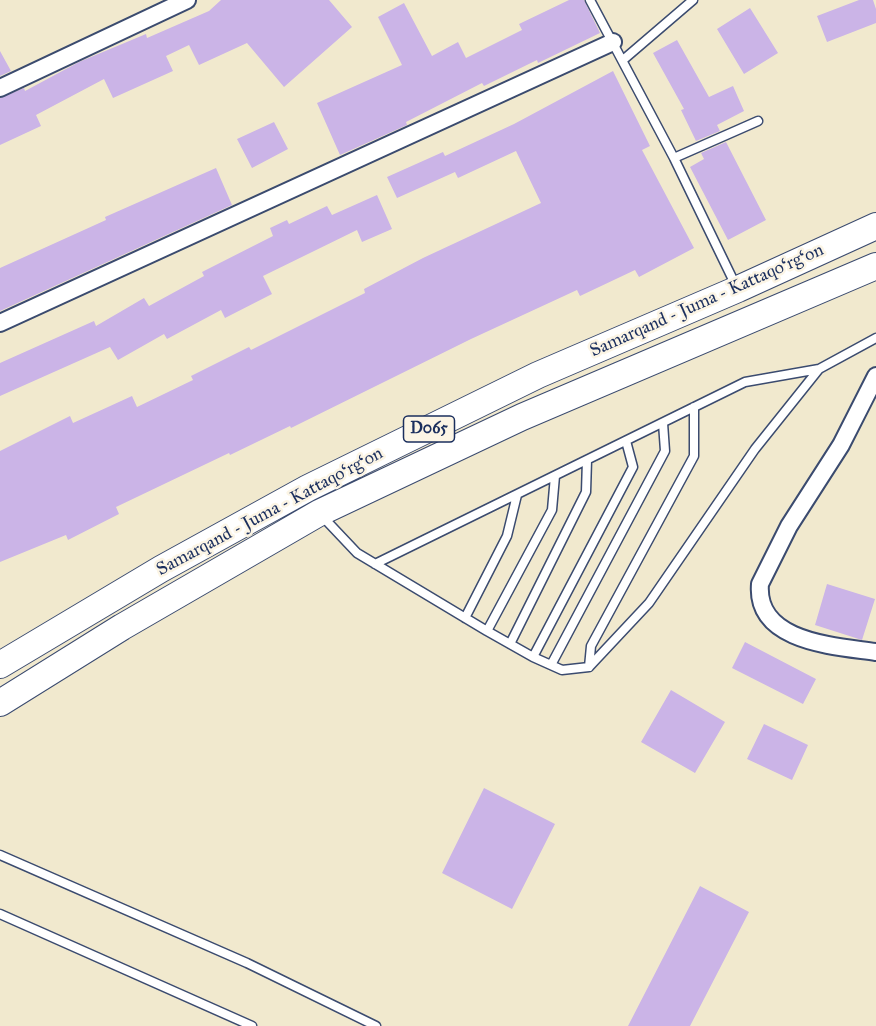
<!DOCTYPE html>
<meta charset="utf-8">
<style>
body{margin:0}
canvas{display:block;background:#f1e9ce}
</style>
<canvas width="876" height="1026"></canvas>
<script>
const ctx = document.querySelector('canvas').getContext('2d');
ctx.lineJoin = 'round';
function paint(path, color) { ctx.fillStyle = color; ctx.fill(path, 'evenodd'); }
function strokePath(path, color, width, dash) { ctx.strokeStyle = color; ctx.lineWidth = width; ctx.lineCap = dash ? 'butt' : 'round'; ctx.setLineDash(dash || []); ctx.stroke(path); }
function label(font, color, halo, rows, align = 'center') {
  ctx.font = font + ' "IM FELL Great Primer",serif'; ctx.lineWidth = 5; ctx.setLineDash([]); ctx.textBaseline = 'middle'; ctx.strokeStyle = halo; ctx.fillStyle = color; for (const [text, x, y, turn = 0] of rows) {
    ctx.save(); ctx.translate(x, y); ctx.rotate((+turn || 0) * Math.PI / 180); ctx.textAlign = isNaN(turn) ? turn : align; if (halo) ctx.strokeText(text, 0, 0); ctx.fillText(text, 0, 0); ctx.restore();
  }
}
paint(new Path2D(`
 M 221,0 L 329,0 L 352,27 L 284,87 L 247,43 L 199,65 L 189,45 L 166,56 L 173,71 L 113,98 L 104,79 L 36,115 L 41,126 L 0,145 L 0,98 L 24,88 L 25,91 L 79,62 L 146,34 L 147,38 L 209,11 Z
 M 569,0 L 584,0 L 600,33 L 538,63 L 537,60 L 484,86 L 482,83 L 406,122 L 407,125 L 340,155 L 317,103 L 402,65 L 378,17 L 404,3 L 432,56 L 458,42 L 466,58 L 522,30 L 519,24 Z
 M 859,0 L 873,0 L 876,9 L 876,23 L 827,42 L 817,16 Z
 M 750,8 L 778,53 L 744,74 L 717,29 Z
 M 677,40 L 709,97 L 733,86 L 744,111 L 717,125 L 720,131 L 696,141 L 681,110 L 684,109 L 653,53 Z
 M 0,51 L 11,71 L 0,76 Z
 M 613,71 L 650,146 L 642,150 L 694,248 L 639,277 L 635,270 L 580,296 L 577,290 L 471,339 L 291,428 L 290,426 L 230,455 L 229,453 L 116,507 L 119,514 L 68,540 L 66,535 L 0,562 L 0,451 L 70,416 L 73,423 L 132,396 L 137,407 L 193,380 L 191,376 L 249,347 L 251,350 L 365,293 L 364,289 L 423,258 L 541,203 L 516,151 L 458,178 L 455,172 L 397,198 L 387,177 L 443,152 L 445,156 L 514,124 Z
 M 274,122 L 288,149 L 252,168 L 237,139 Z
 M 726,142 L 766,220 L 728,240 L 690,167 L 704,159 L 701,153 Z
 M 216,168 L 232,205 L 0,311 L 0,268 L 106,220 L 105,217 Z
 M 377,195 L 392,229 L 362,242 L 357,230 L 263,276 L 272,294 L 225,318 L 221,310 L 167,339 L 164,334 L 118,360 L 110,347 L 0,396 L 0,363 L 94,321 L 96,326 L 144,298 L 149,306 L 204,276 L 202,272 L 273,236 L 270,228 L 287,220 L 289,224 L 327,206 L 332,215 Z
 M 827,584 L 875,599 L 862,640 L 815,625 Z
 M 745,642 L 816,679 L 803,704 L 732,668 Z
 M 671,690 L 725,722 L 695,773 L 641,742 Z
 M 764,724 L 808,745 L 792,780 L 747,759 Z
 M 484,788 L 555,824 L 512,909 L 442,873 Z
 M 700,886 L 749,912 L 690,1026 L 628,1026 Z`), '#cbb4e7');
const service = new Path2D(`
 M 590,0 L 674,158 L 736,286
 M 623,60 L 693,0
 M 674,158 L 758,121
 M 322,516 L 357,553 L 487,631 L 533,657 L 562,670 L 589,667 L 649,603 L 755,449 L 819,369 L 876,338
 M 375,564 L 745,382 L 819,369
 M 465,618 L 507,536 L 517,495
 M 487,631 L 552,510 L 555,476
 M 510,644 L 586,492 L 587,460
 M 533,657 L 633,467 L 626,441
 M 551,665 L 665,451 L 663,423
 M 589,667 L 591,646 L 694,456 L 694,407
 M 0,855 L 247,963 L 376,1026
 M 0,914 L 252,1026`);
const minor = new Path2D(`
 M 0,88 L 187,0
 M 0,323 L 613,42
 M 876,376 L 841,445 L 789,526 L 760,584 C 755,643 836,646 876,652`);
const primary = new Path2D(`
 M 0,665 L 161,569 L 308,488 L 538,375 L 738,289 L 876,226
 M 0,703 L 122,627 L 319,513 L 522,417 L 876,266`);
strokePath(service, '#3b4b6f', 11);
strokePath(minor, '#3b4b6f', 20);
strokePath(primary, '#3b4b6f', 28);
strokePath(service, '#fff', 8);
strokePath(minor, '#fff', 16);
strokePath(primary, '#fff', 26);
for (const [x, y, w] of [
 [429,429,51]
]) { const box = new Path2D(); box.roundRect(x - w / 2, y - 13, w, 26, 4.5); ctx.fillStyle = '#fcf5e5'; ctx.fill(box); strokePath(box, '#1b2f5e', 1.5); }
label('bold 16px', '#1b2f5e', null, [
 ["D065",429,429]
]);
label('18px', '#1b2f5e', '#fcf5e5', [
 ["Samarqand - Juma - Kattaqo‘rg‘on",707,301,-24],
 ["Samarqand - Juma - Kattaqo‘rg‘on",270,512,-28]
]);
</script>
